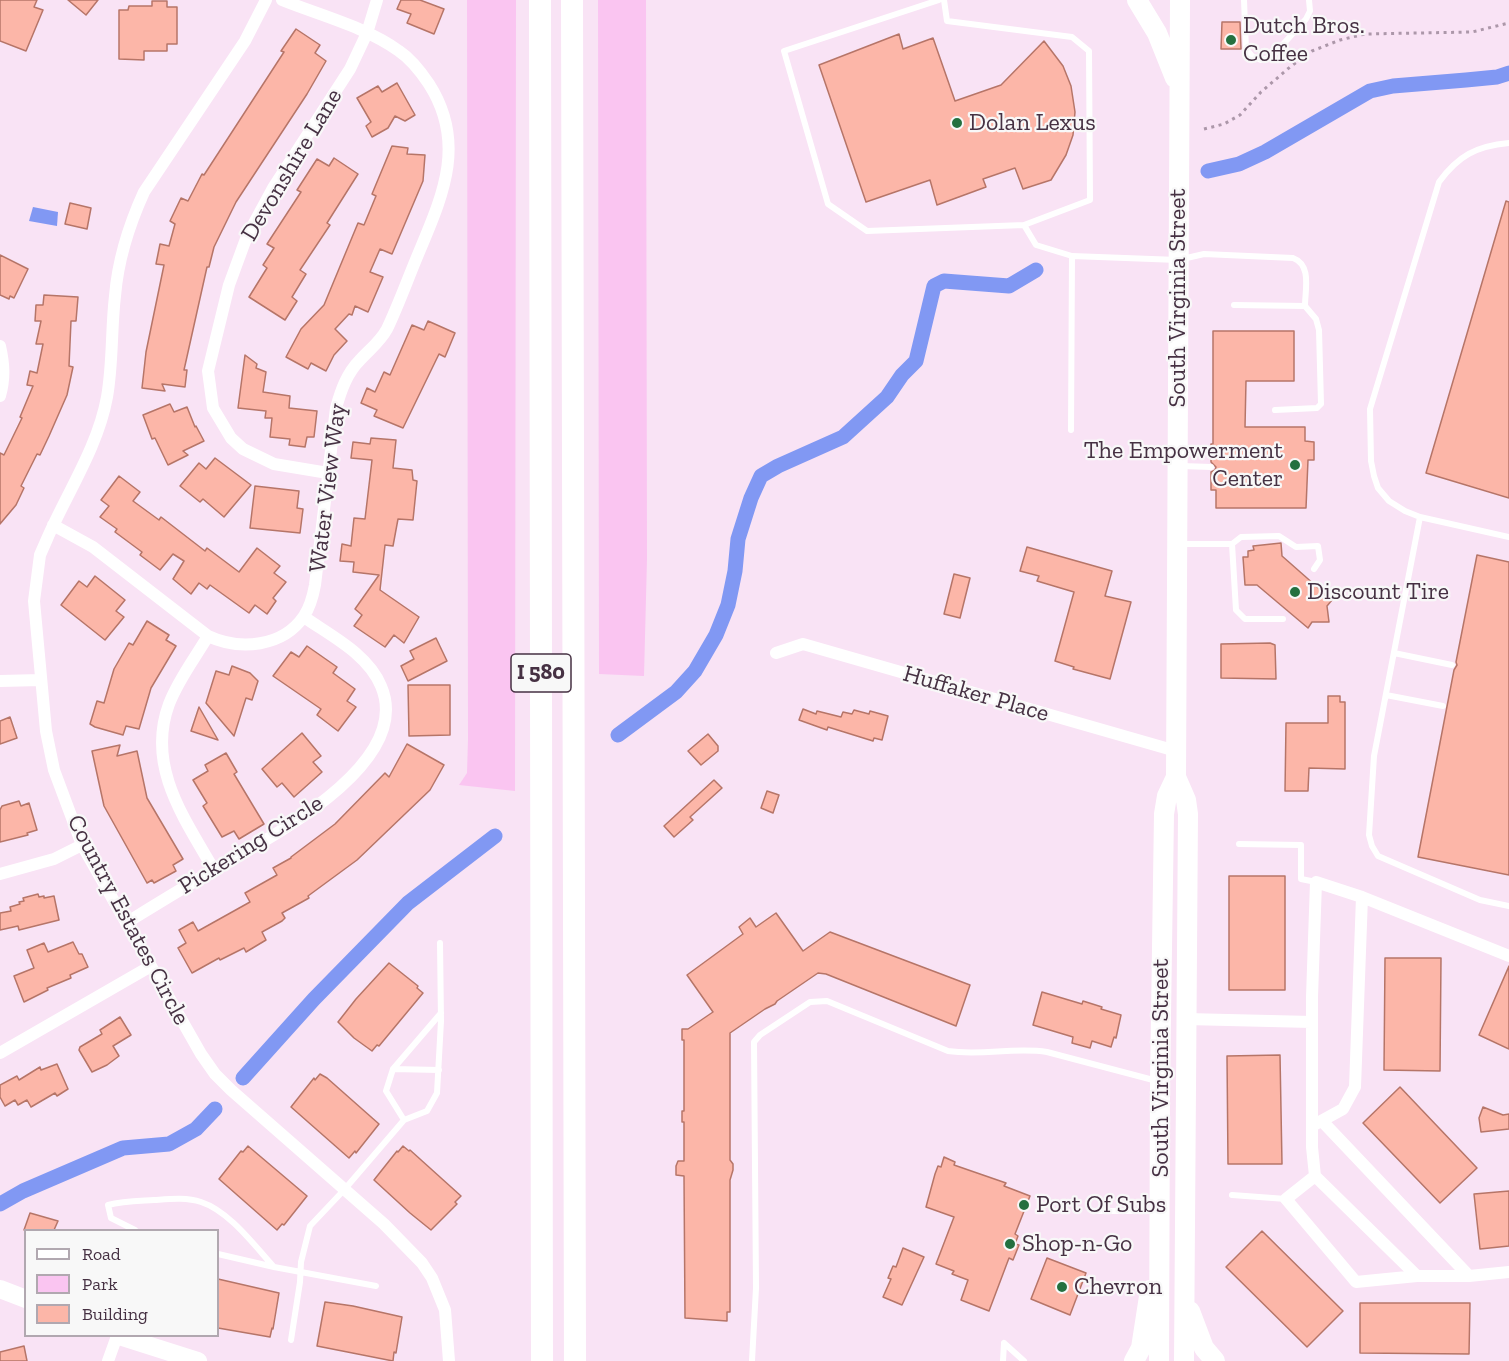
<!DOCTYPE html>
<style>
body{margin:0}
#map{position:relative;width:1509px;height:1361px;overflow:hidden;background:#f9e3f5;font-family:"Zilla Slab",serif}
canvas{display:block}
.legend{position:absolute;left:24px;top:1229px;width:195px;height:108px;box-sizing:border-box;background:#f8f8f8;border:2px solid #b1a8b0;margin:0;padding:8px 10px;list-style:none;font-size:18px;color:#463143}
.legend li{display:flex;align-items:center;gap:12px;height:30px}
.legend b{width:30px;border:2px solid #b1a8b0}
</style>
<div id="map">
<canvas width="1509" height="1361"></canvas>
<ul class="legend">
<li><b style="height:8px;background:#fff"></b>Road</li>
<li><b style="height:16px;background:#fac5f1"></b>Park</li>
<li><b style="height:16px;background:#fcb6a8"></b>Building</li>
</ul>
</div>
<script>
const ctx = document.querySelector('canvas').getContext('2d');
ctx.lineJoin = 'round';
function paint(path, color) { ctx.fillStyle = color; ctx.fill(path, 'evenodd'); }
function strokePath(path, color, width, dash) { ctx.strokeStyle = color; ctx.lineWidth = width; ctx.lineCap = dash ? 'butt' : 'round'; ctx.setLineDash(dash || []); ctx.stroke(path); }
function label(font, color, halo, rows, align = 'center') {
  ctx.font = font + ' "Zilla Slab",serif'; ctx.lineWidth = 4.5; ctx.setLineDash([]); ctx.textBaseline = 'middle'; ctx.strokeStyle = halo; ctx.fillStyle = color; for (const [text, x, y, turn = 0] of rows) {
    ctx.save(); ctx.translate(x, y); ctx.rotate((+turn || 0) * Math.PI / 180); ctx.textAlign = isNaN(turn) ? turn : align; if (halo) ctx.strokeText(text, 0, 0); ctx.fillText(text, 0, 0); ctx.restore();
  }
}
paint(new Path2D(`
 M 467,0 L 516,0 L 515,791 L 459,785 L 467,773 L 468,739 Z
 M 598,0 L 646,0 L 647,559 L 644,676 L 599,674 Z`), '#fac5f1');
paint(new Path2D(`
 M 33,207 L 58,212 L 57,226 L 29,221 Z`), '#8198f3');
strokePath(new Path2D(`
 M 1208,171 L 1239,164 L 1265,152 L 1370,91 L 1393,86 L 1466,80 L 1497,77 L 1509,73
 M 618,735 L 676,692 L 695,671 L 716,635 L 728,605 L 735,571 L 738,539 L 751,498 L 761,476 L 778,466 L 843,437 L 887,397 L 902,375 L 916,361 L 934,286 L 944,281 L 1009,286 L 1036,270
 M 243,1078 L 314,999 L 408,903 L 495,836
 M 0,1204 L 23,1191 L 123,1148 L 169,1144 L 196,1129 L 215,1109`), '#8198f3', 15);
const building = new Path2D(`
 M 0,0 L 37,0 L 34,7 L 43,10 L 26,51 L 0,41 Z
 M 68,0 L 98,0 L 86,15 Z
 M 401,0 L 420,0 L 444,9 L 434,34 L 407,23 L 411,14 L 397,9 Z
 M 152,1 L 167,1 L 167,7 L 177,7 L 177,44 L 167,44 L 167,51 L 144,51 L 144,60 L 119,59 L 119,10 L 128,10 L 129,6 L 152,6 Z
 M 1222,22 L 1240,22 L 1241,49 L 1221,49 Z
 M 296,29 L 320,45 L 315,53 L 326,61 L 307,94 L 236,202 L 214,247 L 209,267 L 207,267 L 184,370 L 187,370 L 185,387 L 162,384 L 165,391 L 142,388 L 146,352 L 164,265 L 156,264 L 160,244 L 169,246 L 175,224 L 170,221 L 181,198 L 188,201 L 202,174 L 204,175 L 284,52 L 281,51 Z
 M 899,34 L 903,49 L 933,38 L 955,101 L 1001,85 L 1044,41 L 1063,66 L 1071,86 L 1075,112 L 1073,135 L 1066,155 L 1051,180 L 1023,189 L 1015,168 L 983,179 L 986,187 L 937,205 L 930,180 L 866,202 L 819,65 Z
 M 397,83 L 415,115 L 405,121 L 395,116 L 388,128 L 372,137 L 366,126 L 371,122 L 357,98 L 378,86 L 382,92 Z
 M 392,146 L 408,148 L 407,154 L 425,155 L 423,181 L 392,254 L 380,249 L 370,272 L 383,277 L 368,312 L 355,306 L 352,315 L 349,314 L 335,329 L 347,341 L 334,355 L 326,371 L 311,363 L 308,369 L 286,357 L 301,329 L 324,305 L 358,223 L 364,225 L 376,196 L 372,194 Z
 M 334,158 L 358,174 L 327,223 L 330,225 L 300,270 L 306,274 L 292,297 L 297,301 L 285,320 L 249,297 L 267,268 L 263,265 L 274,248 L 267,244 L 301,192 L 297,190 L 317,159 L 329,166 Z
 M 1506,201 L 1509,202 L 1509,498 L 1426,473 Z
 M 70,203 L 91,208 L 87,229 L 65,224 Z
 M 0,255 L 28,269 L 14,298 L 10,296 L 9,299 L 0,295 Z
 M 44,295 L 78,297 L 76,321 L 71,321 L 69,366 L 73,367 L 67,395 L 49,436 L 40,455 L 37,454 L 21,486 L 24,488 L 16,505 L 0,524 L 0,453 L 4,455 L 22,418 L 20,417 L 33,386 L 27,385 L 30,371 L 37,373 L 43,344 L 36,344 L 41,321 L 35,321 L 36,305 L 43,305 Z
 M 428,321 L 455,333 L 445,357 L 439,354 L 403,428 L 374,416 L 377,410 L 361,403 L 367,388 L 375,392 L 384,372 L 390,375 L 412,325 L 424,330 Z
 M 1213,331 L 1294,331 L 1294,381 L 1246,381 L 1245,427 L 1305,427 L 1305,441 L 1314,442 L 1314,460 L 1308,460 L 1306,508 L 1216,508 L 1216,490 L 1211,490 L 1211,472 L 1215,470 L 1216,467 L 1211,462 L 1211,444 L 1213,444 Z
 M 245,355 L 257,364 L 256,368 L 266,372 L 263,392 L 290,396 L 289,408 L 317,411 L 314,437 L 307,437 L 305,447 L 289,445 L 290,439 L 270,437 L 272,418 L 265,418 L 266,411 L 238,408 Z
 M 170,404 L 174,412 L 187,407 L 195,427 L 196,426 L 204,441 L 183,451 L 188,455 L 168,465 L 155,438 L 152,439 L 143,415 Z
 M 371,438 L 396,440 L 393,468 L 412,470 L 413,480 L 417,481 L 413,520 L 398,519 L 393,546 L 385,545 L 380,590 L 419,617 L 404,643 L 394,635 L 385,647 L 354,626 L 362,615 L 355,609 L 379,575 L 353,572 L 354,562 L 340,561 L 342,544 L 351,546 L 354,518 L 365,519 L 372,460 L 351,458 L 353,442 L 370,444 Z
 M 215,458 L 251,485 L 224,517 L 203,499 L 200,502 L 180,486 L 199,463 L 206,469 Z
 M 119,476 L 140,492 L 133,501 L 159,520 L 161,517 L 205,551 L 207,548 L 239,572 L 257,548 L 280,566 L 274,573 L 286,582 L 273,598 L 276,601 L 267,614 L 255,605 L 249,613 L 210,585 L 207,589 L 199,583 L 191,594 L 173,579 L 184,561 L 173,554 L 160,570 L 140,555 L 142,552 L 115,532 L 117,529 L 100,517 L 109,506 L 101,500 Z
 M 255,486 L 299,491 L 297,508 L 303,509 L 300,533 L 250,528 Z
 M 1281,543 L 1282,556 L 1332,600 L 1327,606 L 1329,622 L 1312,622 L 1308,628 L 1257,585 L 1245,585 L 1243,557 L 1248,557 L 1248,551 L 1254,550 L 1253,546 Z
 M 1027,547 L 1112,571 L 1105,596 L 1131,602 L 1110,679 L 1073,669 L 1074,667 L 1055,661 L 1074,592 L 1037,581 L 1039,576 L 1020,571 Z
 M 1477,555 L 1509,562 L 1509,875 L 1418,857 L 1454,670 L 1457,665 L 1456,662 Z
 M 954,574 L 970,578 L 960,618 L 944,614 Z
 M 95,576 L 125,600 L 116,611 L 124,617 L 105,640 L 61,605 L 79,581 L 87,587 Z
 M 147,621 L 169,635 L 166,640 L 176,646 L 151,688 L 139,729 L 126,726 L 123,735 L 95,727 L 90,724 L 97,701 L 104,703 L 114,669 L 129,643 L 133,645 Z
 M 436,638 L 447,661 L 408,681 L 401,666 L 414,659 L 410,651 Z
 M 1270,643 L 1275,645 L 1276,679 L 1221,678 L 1221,644 Z
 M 307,646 L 337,667 L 333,673 L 355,689 L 347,701 L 356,707 L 338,731 L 317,715 L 321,709 L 273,676 L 291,652 L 299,657 Z
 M 232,666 L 250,673 L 258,681 L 252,700 L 246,698 L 234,736 L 206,703 L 216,671 L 229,675 Z
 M 408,685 L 450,685 L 450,735 L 409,736 Z
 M 1328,696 L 1340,696 L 1340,702 L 1345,702 L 1345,769 L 1309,768 L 1308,791 L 1285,791 L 1286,723 L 1328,723 Z
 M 199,707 L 218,740 L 191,731 Z
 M 803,709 L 816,714 L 817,711 L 841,717 L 843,712 L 852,714 L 854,710 L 869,714 L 870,711 L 888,716 L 882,740 L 874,738 L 873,741 L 828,727 L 827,730 L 799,720 Z
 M 10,717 L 17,738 L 0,744 L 0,721 Z
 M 302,733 L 321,756 L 313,762 L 322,772 L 294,797 L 282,783 L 277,787 L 262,769 Z
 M 708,734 L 718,746 L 718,751 L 701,765 L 688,751 Z
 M 407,744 L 444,765 L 430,790 L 357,860 L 308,896 L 309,898 L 282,913 L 285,918 L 282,921 L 262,932 L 266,940 L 246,952 L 244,948 L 220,960 L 219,958 L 192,973 L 178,948 L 186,943 L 179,930 L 193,922 L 198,931 L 250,902 L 245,893 L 277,875 L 273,868 L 291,858 L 291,857 L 335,824 L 385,773 L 389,777 Z
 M 120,745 L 117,756 L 137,751 L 147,798 L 183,859 L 173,865 L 176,871 L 154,883 L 152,880 L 147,883 L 104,806 L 92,751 Z
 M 226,753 L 237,772 L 234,774 L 264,824 L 239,839 L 234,831 L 222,837 L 203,806 L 207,803 L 193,780 L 208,771 L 205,765 Z
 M 714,780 L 722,788 L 690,817 L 693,820 L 674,837 L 664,826 Z
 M 767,791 L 779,795 L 773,813 L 761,808 Z
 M 19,801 L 21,806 L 29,803 L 37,830 L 27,833 L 28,835 L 0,842 L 0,810 L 2,806 Z
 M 1229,876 L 1285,876 L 1285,990 L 1229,990 Z
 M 38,894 L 39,897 L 44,896 L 44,898 L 54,896 L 59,920 L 19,930 L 18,926 L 0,930 L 0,913 L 11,911 L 10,907 L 20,904 L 19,902 L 24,901 L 23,898 Z
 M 776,913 L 803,951 L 830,932 L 970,985 L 956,1026 L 826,974 L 818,973 L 777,1001 L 775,1004 L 765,1009 L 730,1033 L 730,1160 L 733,1164 L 733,1170 L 730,1180 L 730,1312 L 727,1312 L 727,1321 L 685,1318 L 684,1176 L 676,1175 L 676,1166 L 678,1161 L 684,1161 L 684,1122 L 682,1122 L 682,1111 L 684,1111 L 684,1040 L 682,1040 L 682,1029 L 688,1029 L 713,1012 L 687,975 L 743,934 L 739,927 L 750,918 L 756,927 Z
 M 73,942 L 79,954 L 82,954 L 88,967 L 70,975 L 71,978 L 47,988 L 48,990 L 24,1002 L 14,976 L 34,968 L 27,950 L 44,943 L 48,952 Z
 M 1385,958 L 1441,958 L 1440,1071 L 1384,1070 Z
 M 389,963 L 418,986 L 417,988 L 423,993 L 379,1046 L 377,1045 L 372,1051 L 354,1038 L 338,1022 L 356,999 Z
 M 1509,966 L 1509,1049 L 1479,1035 Z
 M 1042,992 L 1082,1004 L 1083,1001 L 1102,1007 L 1101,1009 L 1121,1015 L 1116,1038 L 1114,1037 L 1111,1047 L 1092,1041 L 1090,1048 L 1072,1043 L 1073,1037 L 1033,1025 Z
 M 120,1017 L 131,1035 L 113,1046 L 119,1056 L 107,1065 L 92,1072 L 79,1050 L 80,1047 L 102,1034 L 100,1030 Z
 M 1280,1055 L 1282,1164 L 1228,1164 L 1227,1056 Z
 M 57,1064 L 68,1089 L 57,1096 L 55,1093 L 31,1107 L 27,1100 L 18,1105 L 15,1100 L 5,1106 L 0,1097 L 0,1085 L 17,1076 L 19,1080 L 40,1067 L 41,1070 Z
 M 320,1074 L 327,1078 L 379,1124 L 356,1153 L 355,1151 L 349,1158 L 291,1107 L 314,1078 L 315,1080 Z
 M 1400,1087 L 1477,1168 L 1440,1203 L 1363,1123 Z
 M 1483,1107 L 1503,1115 L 1509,1114 L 1509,1129 L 1481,1132 L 1479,1118 Z
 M 248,1146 L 307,1196 L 284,1225 L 282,1224 L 277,1230 L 219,1179 L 241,1151 L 243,1152 Z
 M 403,1146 L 409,1151 L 410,1150 L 461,1196 L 455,1202 L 457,1204 L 431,1230 L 410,1213 L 374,1180 L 397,1151 L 398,1152 Z
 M 944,1157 L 955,1162 L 954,1165 L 1006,1183 L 1004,1186 L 1030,1196 L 1015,1234 L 1018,1236 L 1015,1244 L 1019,1245 L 1013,1260 L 1009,1258 L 989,1311 L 961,1300 L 968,1280 L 952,1274 L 954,1271 L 936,1264 L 954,1217 L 926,1207 L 935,1174 L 938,1166 L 941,1167 Z
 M 1509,1191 L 1509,1246 L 1480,1249 L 1474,1194 Z
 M 30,1213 L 58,1221 L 54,1230 L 24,1230 Z
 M 1262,1231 L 1343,1311 L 1307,1347 L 1226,1267 Z
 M 903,1248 L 924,1257 L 902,1305 L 883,1297 L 891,1279 L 888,1278 L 893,1266 L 896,1267 Z
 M 1047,1258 L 1086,1273 L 1070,1315 L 1031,1299 Z
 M 218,1279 L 279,1293 L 273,1329 L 272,1328 L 270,1337 L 218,1328 Z
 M 325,1302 L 353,1306 L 402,1317 L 396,1353 L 394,1352 L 393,1361 L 317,1346 Z
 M 1360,1303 L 1470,1303 L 1469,1354 L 1360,1353 Z
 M 24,1346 L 27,1361 L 0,1361 L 0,1352 Z`);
paint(building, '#fcb6a8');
strokePath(building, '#b67568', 1.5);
strokePath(new Path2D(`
 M 1204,129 L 1224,124 L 1240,115 L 1261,92 L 1290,67 L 1312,51 L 1340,40 L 1365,34 L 1472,32 L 1509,23`), '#ac97a9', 3, [3, 4.5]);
strokePath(new Path2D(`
 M 939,0 L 784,51 L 828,204 L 867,231 L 1024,225
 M 944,0 L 947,21 L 1072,37 L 1089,51 L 1090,200 L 1024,225 L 1036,245 L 1072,256 L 1178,260 L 1204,254 L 1293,258 C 1312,265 1305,290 1305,306 L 1316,319 L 1319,330 L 1321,404 L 1317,408 L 1275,410
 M 1244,0 L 1246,49 L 1252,56 L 1261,60 L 1270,58 L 1276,52 L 1306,19 L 1310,11 L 1309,0
 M 1509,143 C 1476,146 1458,156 1439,182 L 1370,409 L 1371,461 L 1374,476 L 1378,488 L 1389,501 L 1405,511 L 1420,517 L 1509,537
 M 1234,305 L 1305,306
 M 1071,430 L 1072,256
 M 1181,466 L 1211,467
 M 1420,517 L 1374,756 L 1369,835 L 1372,846 L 1378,856 L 1480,900 L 1509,906
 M 1180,544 L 1232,544 L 1236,610 L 1245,619 L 1283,619
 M 1232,544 L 1241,537 L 1279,536 L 1296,547 L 1318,546 L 1320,560 L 1314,569
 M 1394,653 L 1452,665
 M 1386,695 L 1443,706
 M 1239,844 L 1301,845 L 1301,879 L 1316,882
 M 393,1069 L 439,1070
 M 404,1120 L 386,1091 L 393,1069 L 441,1013
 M 1232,1195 L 1286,1199
 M 1094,1211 L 1157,1211
 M 135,1230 L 111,1218 L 108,1205 C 123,1201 138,1201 154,1200 C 169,1199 186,1197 201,1202 C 229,1211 254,1245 274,1267
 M 218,1254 L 274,1267 L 376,1286
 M 291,1340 L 300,1282 L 301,1262 L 310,1226 L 344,1190 L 404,1120 L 427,1111 L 437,1093 L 441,1021 L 440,943
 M 1004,1343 L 1024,1361
 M 752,1361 L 756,1288 L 754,1042 L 760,1035 L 810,1002 L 827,1001 L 948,1051 C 981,1056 1014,1047 1047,1052 L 1157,1081
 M 1003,1361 L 1004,1343`), '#fff', 6);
strokePath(new Path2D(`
 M 266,0 L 245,41 L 144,192 C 129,225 118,259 115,296 C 111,330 113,363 107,397 C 98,447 67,493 47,539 L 40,555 L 34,601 L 46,731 L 54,770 L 82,845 L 201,1054 L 215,1074 L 231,1090 L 384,1224 L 422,1263 L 432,1278 L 445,1310 L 449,1361
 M 0,346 C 4,364 5,378 0,396
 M 328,473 L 274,464 L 243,449 L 231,438 L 213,408 L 208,371 L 229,285 L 247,236 L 273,188 L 350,69 L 367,33 L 377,0
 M 53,525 L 93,547 L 208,636 C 240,651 283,647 304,616 C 310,607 313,596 315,585 L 336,408 C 341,390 347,373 360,360 C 370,349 380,342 387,329 C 398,306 407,281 417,257 C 441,199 468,145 429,84 C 421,72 411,59 399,51 C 366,27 319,15 282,0
 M 208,636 C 195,658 178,680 169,704 C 146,766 184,818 214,870
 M 776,653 L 803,644 L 1176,751
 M 0,681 L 41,680
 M 0,874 L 54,859 L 82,845
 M 126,923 C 155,905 183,888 212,871 C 265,840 415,765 381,686 C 368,654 331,636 304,617
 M 1509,956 L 1362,897 L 1316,882 L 1312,997 L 1312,1147 L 1315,1176 L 1417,1276 L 1469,1276 L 1509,1272
 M 1186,1019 L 1312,1022
 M 0,1053 L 151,966
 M 1322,1121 L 1469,1276
 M 1312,1126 L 1343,1109 L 1355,1087 L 1362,897
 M 1315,1176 L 1286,1199 L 1356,1282 L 1417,1276
 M 108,1361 L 117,1336`), '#fff', 12);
strokePath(new Path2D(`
 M 0,1289 L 26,1299
 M 119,1336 L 198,1361`), '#fff', 18);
strokePath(new Path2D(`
 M 1137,0 L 1157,33 L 1175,78
 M 1176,777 L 1186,800 L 1188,814 L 1184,1361
 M 1190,1311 L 1204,1348 L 1215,1361
 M 1134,1361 L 1141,1348 L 1150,1290
 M 1159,1361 L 1160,1082 L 1164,814 L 1167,796 L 1176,777 L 1180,0`), '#fff', 20);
strokePath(new Path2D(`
 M 540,0 L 542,1361
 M 572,0 L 575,1361`), '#fff', 22);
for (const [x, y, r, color] of [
 [1231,40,6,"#24703f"],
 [957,123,6,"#24703f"],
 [1295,465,6,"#24703f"],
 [1295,592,6,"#24703f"],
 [1024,1205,6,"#24703f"],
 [1010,1244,6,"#24703f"],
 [1062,1287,6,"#24703f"]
]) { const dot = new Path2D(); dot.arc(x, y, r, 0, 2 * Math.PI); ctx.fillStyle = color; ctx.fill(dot); strokePath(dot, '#f8f8f8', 2); }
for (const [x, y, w] of [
 [541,673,60]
]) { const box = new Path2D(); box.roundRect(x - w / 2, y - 19, w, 38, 4.5); ctx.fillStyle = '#f8f8f8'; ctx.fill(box); strokePath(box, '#463143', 1.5); }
label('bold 22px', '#463143', null, [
 ["I 580",541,673]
]);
label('24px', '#463143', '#f8f8f8', [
 ["Dutch Bros.",1243,26],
 ["Coffee",1243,54],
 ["Dolan Lexus",969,123],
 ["The Empowerment",1283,451,"right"],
 ["Center",1283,479,"right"],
 ["Discount Tire",1307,592],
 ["Port Of Subs",1036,1205],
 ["Shop-n-Go",1022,1244],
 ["Chevron",1074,1287]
], 'left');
label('24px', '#463143', '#f8f8f8', [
 ["Devonshire Lane",292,165,-59],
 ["South Virginia Street",1178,298,-90],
 ["Water View Way",328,488,-83],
 ["Huffaker Place",976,694,16],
 ["Pickering Circle",251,845,-32],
 ["Country Estates Circle",128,920,62],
 ["South Virginia Street",1161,1068,-90]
]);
</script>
